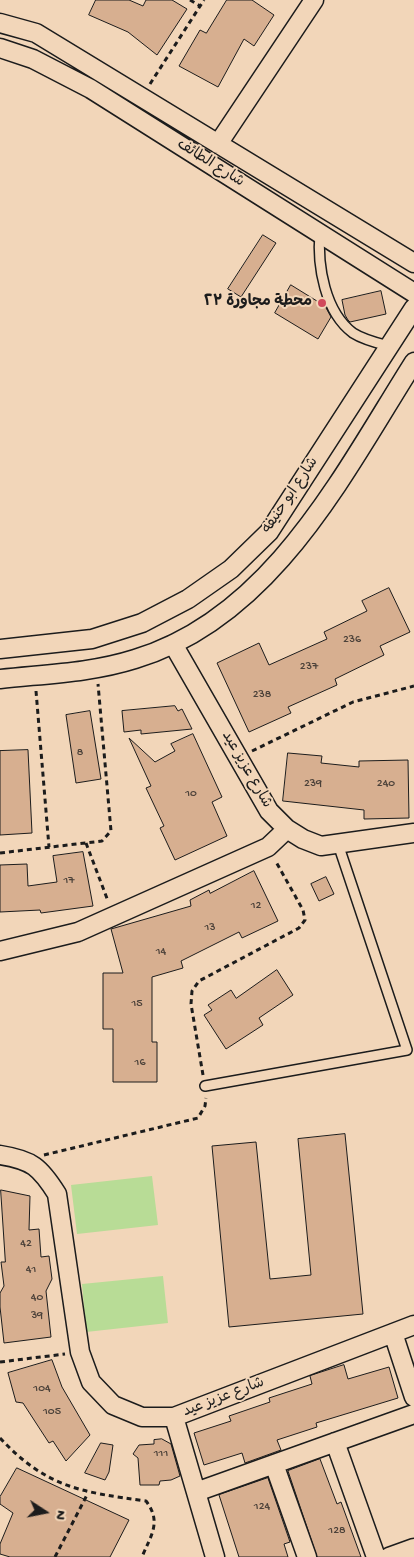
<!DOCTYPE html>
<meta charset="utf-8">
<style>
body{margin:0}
#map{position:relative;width:414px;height:1557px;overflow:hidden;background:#f2d6b9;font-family:"Gochi Hand",sans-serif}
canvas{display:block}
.north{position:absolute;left:20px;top:1487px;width:50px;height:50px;-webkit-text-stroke:4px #f2d6b9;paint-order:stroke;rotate:101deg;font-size:14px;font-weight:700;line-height:20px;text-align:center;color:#1c1c1c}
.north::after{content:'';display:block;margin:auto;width:18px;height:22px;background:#1c1c1c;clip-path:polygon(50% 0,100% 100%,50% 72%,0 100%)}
</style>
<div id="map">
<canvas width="414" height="1557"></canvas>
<div class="north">N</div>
</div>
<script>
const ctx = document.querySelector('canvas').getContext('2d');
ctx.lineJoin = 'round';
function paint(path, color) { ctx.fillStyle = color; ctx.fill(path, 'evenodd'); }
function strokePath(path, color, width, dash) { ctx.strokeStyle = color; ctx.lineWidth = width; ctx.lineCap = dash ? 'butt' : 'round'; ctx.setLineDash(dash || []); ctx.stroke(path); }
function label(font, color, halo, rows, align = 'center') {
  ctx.font = font + ' "Gochi Hand","Playpen Sans Arabic",sans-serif'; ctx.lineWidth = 4; ctx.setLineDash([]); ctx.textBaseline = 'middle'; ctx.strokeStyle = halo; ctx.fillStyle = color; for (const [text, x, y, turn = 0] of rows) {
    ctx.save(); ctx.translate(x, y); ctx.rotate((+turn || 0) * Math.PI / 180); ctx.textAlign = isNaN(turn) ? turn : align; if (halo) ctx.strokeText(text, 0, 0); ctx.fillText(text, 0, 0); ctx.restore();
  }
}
paint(new Path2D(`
 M 152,1176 L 158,1225 L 77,1234 L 71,1185 Z
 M 163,1276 L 168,1323 L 86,1332 L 82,1284 Z`), '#b8dc96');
const building = new Path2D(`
 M 96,0 L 129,0 L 143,6 L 146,0 L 172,0 L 187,9 L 157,55 L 128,32 L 89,15 Z
 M 227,0 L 252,0 L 274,15 L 254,46 L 244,39 L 218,87 L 179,66 L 200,30 L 206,33 Z
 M 263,235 L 276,243 L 241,297 L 228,289 Z
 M 291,285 L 325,306 L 331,317 L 318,339 L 275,313 Z
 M 381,291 L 386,314 L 350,322 L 348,320 L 345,315 L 342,300 Z
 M 389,588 L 410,632 L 380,646 L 384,655 L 335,679 L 337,685 L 288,707 L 291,713 L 249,732 L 217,663 L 259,643 L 269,665 L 327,639 L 324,632 L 367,611 L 362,601 Z
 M 175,706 L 178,711 L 182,709 L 192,729 L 141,734 L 141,730 L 124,732 L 122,711 Z
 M 90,711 L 101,779 L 76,783 L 66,715 Z
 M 193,734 L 222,797 L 212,802 L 227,836 L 175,860 L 160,828 L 164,826 L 146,788 L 151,786 L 129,738 L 155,762 L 175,751 L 171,744 Z
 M 28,750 L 32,833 L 0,835 L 0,751 Z
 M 288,753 L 322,756 L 321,763 L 359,767 L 359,761 L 408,760 L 409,818 L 364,819 L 364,810 L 283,801 Z
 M 83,852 L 93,906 L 41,913 L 40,910 L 0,912 L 0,865 L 27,864 L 28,886 L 57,882 L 53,856 Z
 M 254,871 L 278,921 L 242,938 L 239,932 L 181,961 L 183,968 L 152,977 L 152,1042 L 157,1042 L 157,1082 L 113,1082 L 113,1029 L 103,1029 L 103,973 L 123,973 L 111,929 L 191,906 L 190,900 L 209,890 L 210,893 Z
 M 326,877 L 334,894 L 319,901 L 311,884 Z
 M 277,970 L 293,995 L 259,1018 L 263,1025 L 226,1049 L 204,1015 L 212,1010 L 208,1005 L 231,990 L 236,998 Z
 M 345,1134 L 363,1314 L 229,1327 L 212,1146 L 256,1142 L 270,1279 L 311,1275 L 298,1139 Z
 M 1,1190 L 30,1196 L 29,1230 L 39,1229 L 41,1257 L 49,1256 L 52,1279 L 46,1291 L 51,1337 L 4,1343 L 0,1307 L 0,1293 L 4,1286 L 1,1262 L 5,1262 Z
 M 52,1360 L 62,1387 L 90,1435 L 66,1461 L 53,1441 L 49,1443 L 23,1403 L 16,1402 L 8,1373 Z
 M 344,1365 L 348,1379 L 389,1367 L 398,1398 L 316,1423 L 317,1427 L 277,1440 L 281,1450 L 245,1463 L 242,1453 L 204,1465 L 194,1433 L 231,1421 L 229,1416 L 270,1402 L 269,1398 L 312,1384 L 310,1376 Z
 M 162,1439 L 171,1444 L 180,1476 L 171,1480 L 160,1481 L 159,1485 L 140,1485 L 138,1458 L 133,1454 L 139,1445 L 154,1444 L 154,1440 Z
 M 101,1443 L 113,1445 L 109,1472 L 105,1480 L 85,1473 Z
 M 320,1459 L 337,1504 L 341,1502 L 361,1557 L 317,1557 L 288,1471 Z
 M 17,1468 L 129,1520 L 110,1557 L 10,1557 L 0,1554 L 0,1544 L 13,1513 L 0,1504 L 0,1497 Z
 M 268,1478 L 290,1542 L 284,1544 L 288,1557 L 239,1557 L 219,1495 Z`);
paint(building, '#d7af90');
strokePath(building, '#1c1c1c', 1);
const lane = new Path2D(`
 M 320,233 C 317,266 325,312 353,333 C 364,340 377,343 389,346
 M 205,1086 L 407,1050 L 338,844`);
const street = new Path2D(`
 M 0,23 L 36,33 L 414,263
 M 0,48 L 33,59 L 91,89 L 414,293
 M 218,144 L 314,0
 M 173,644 L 269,811 L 287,829 L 303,839 L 321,846 L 414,833
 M 0,649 L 92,639 L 142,623 L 188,599 L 231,569 L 269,532 L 414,308
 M 0,679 C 45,674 91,673 135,659 C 272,618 343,474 414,362
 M 0,951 L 78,932 L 268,847 L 287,829
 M 0,1155 C 32,1160 40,1167 57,1194 L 80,1352 L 91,1382 L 113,1405 L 142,1417 L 174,1417 L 414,1325
 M 393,1333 L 414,1397
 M 174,1417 L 215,1557
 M 335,1442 L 376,1557
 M 274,1464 L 307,1557
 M 196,1492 L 414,1414
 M 389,1557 L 414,1548`);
strokePath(lane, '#1c1c1c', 12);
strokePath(street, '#1c1c1c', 21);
strokePath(new Path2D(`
 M 190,0 L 200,6
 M 150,84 L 204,0
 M 36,691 L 49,847
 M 252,751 L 353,702 L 414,686
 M 86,843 L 108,901
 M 0,853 L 102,841 L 111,831 L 98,684
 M 203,1075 L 191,1004 L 192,991 L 199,981 L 299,928 L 305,920 L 303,910 L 275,860
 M 44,1155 L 198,1118 L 205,1106 L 206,1098
 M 0,1362 L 65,1354
 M 0,1438 C 47,1488 81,1492 146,1501 C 162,1522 151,1535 142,1557
 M 55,1557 L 88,1493`), '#1c1c1c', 3, [5, 4]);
strokePath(lane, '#f2d6b9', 9);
strokePath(street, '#f2d6b9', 18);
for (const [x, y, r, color] of [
 [322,303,5,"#d1495b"]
]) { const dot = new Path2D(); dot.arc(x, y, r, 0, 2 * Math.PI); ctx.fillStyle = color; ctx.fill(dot); strokePath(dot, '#f2d6b9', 2); }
label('12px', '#4b4139', null, [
 ["236",352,640],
 ["237",309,667],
 ["238",262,695],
 ["8",80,753],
 ["239",313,784],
 ["240",386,784],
 ["10",191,794],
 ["17",69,881],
 ["12",256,906],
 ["13",210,928],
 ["14",161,952],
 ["15",137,1004],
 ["16",140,1063],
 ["42",26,1244],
 ["41",31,1270],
 ["40",37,1298],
 ["39",37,1316],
 ["104",42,1389],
 ["105",52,1412],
 ["111",161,1454],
 ["124",262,1507],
 ["128",337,1531]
]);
label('15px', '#1c1c1c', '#f2d6b9', [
 ["شارع الطائف",210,164,32],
 ["شارع ابو حنيفه",291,496,-56],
 ["شارع عزيز عيد",246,770,60],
 ["شارع عزيز عيد",224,1398,-21]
]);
label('bold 15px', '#1c1c1c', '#f2d6b9', [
 ["محطة مجاورة ٢٣",312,303]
], 'right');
</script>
